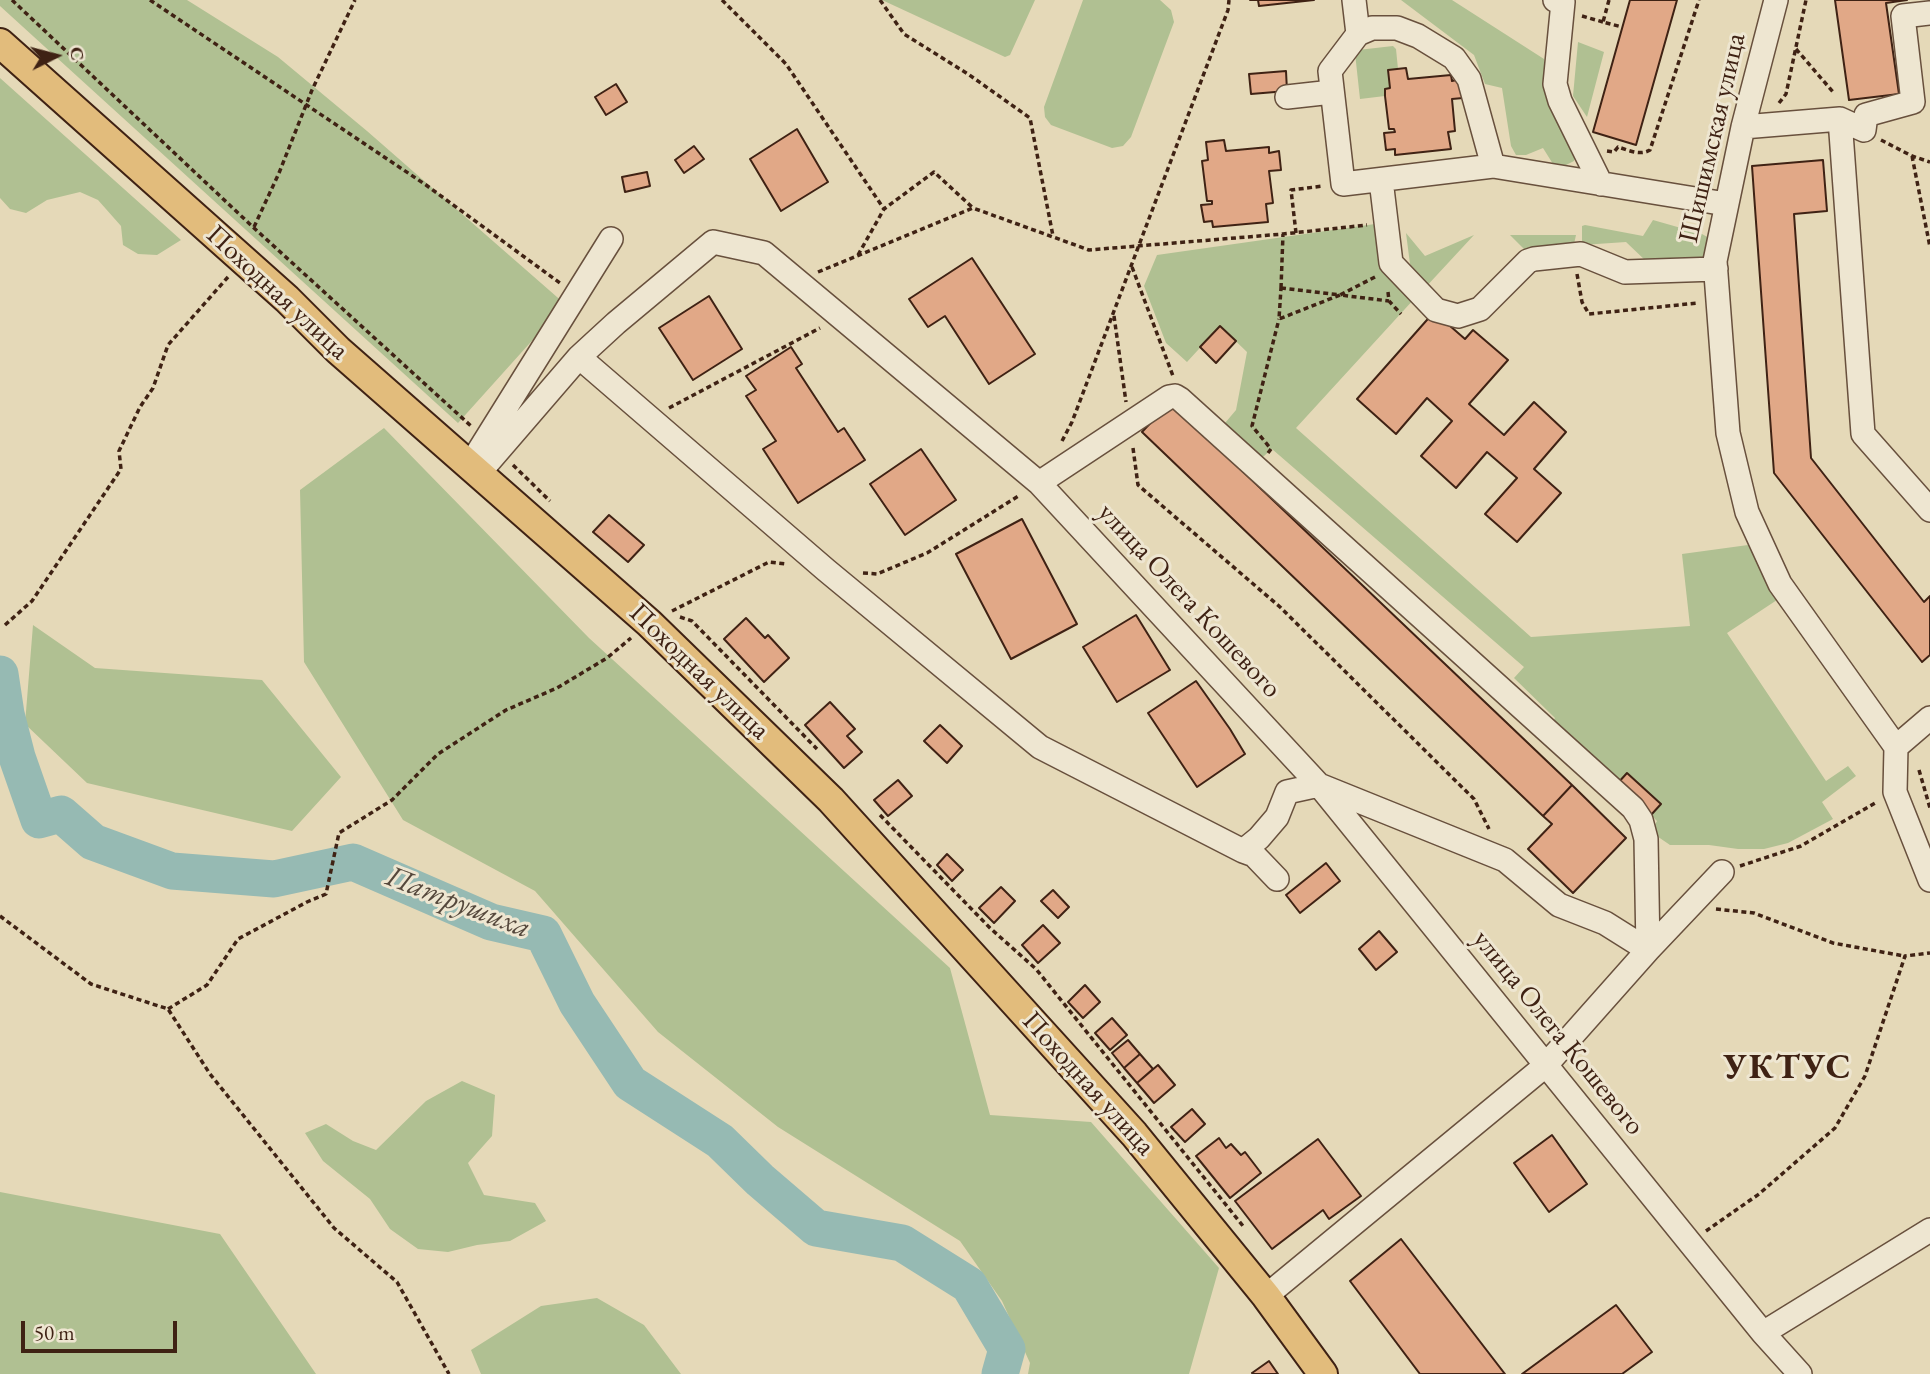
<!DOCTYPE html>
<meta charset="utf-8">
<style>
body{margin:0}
#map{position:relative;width:1930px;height:1374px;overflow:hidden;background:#e5d9b8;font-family:"EB Garamond",serif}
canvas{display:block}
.north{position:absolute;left:21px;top:21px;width:70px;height:70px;-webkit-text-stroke:5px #eee6d1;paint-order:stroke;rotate:84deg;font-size:19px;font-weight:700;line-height:28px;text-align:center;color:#3f2214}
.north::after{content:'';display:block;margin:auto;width:24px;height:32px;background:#3f2214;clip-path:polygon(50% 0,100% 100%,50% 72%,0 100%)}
.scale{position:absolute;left:21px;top:1321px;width:156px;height:32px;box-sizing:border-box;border:4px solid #3f2214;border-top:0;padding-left:9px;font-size:21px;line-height:24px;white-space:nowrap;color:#3f2214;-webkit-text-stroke:5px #eee6d1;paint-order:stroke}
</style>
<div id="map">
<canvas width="1930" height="1374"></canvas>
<div class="north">С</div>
<div class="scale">50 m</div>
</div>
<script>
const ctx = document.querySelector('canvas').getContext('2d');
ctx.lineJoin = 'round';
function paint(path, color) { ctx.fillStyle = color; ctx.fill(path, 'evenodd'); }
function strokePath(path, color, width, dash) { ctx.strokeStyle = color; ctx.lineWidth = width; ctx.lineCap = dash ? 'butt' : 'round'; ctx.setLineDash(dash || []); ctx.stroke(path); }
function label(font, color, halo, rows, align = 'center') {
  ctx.font = font + ' "EB Garamond",serif'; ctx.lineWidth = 6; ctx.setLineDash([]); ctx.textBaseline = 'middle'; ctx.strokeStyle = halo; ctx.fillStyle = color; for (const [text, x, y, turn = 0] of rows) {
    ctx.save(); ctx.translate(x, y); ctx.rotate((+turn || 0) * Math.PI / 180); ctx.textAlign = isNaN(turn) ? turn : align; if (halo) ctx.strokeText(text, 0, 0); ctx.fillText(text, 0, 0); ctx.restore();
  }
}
paint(new Path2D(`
 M 0,0 L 187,0 L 278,57 L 367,131 L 565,304 L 458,423 L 0,6 Z
 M 882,0 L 1035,0 L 1010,55 L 1005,57 Z
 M 1083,0 L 1160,0 L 1171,10 L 1174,22 L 1131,137 L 1123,146 L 1112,148 L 1051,125 L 1045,117 L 1044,107 Z
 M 1401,0 L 1452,0 L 1544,59 L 1553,110 L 1575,156 L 1574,161 L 1562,167 L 1553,164 L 1543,148 L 1526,155 L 1516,155 L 1511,146 L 1502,88 L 1485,84 L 1474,55 Z
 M 1578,42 L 1604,52 L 1587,117 L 1573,96 Z
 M 1393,46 L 1396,49 L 1398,69 L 1388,70 L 1390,88 L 1385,89 L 1385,96 L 1360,99 L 1355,53 L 1358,50 Z
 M 0,78 L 181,240 L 157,255 L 138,254 L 123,245 L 121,226 L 98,200 L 80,192 L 47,200 L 26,213 L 10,209 L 0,198 Z
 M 1653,220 L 1702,234 L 1709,238 C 1709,244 1710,251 1705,255 C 1696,265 1661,262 1647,262 L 1626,242 L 1582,245 L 1582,226 L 1585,225 L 1643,236 Z
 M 1382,223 L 1415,298 L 1296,428 L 1531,637 L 1690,626 L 1682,554 L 1748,545 L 1780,598 L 1727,633 L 1826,781 L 1848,766 L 1856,776 L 1822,802 L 1833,819 L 1788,843 L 1764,849 L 1738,849 L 1709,845 L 1670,845 L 1651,832 L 1657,821 L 1651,815 L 1661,804 L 1627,773 L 1617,784 L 1551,725 L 1555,718 L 1514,678 L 1524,667 L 1272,449 L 1256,463 L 1220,429 L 1236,410 L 1247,352 L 1220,326 L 1187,362 L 1166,343 L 1144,286 L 1157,255 Z
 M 1406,233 L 1425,256 L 1474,235 L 1424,289 L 1410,264 Z
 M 1510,235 L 1576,235 L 1574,244 L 1524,249 Z
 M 384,428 L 589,638 L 950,968 L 990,1115 L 1091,1122 L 1219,1268 L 1189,1374 L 1028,1374 L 1030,1363 L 1002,1301 L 960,1241 L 778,1127 L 658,1032 L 535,891 L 403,820 L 304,662 L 300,490 Z
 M 33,625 L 95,668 L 262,680 L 341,777 L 292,831 L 87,783 L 25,724 Z
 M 462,1081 L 495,1095 L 492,1136 L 468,1163 L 484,1195 L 535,1203 L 546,1221 L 510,1241 L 477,1245 L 448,1252 L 418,1249 L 390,1229 L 370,1199 L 323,1161 L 305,1133 L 326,1124 L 353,1141 L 376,1150 L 426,1101 Z
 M 0,1192 L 220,1234 L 316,1374 L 0,1374 Z
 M 597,1298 L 644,1325 L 681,1374 L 481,1374 L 471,1350 L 541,1306 Z`), '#b0c092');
strokePath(new Path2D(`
 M 0,674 L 6,714 L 17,757 L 39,820 L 61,814 L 93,842 L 172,871 L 274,879 L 353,862 L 491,922 L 543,934 L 577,1003 L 630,1083 L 720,1141 L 760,1180 L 816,1228 L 902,1243 L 969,1285 L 1007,1349 L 1000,1374`), '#96bab3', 37);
const building = new Path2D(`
 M 1250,0 L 1314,0 L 1259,6 L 1258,0 Z
 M 1630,0 L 1677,0 L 1636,145 L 1593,132 Z
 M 1835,0 L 1907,0 L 1886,3 L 1899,94 L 1849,100 Z
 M 1406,68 L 1408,79 L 1451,75 L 1452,81 L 1461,79 L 1463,98 L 1452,99 L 1455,131 L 1448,132 L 1451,149 L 1395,155 L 1395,149 L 1386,150 L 1384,133 L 1395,132 L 1394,129 L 1389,129 L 1385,96 L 1385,89 L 1390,88 L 1388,70 Z
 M 1286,71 L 1287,91 L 1251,94 L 1249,74 Z
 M 616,84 L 627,102 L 606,115 L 595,97 Z
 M 797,129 L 828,182 L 781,211 L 750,159 Z
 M 1224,140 L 1226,151 L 1269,147 L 1269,153 L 1279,151 L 1281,170 L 1269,171 L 1273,203 L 1266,204 L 1268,222 L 1213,227 L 1212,221 L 1204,222 L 1201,205 L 1212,204 L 1212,201 L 1207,201 L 1202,161 L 1208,160 L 1206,142 Z
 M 694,146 L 704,159 L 684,173 L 675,160 Z
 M 1823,160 L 1827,211 L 1794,214 L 1811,458 L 1924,602 L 1930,596 L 1930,655 L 1922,662 L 1774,473 L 1752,166 Z
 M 647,172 L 650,186 L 625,192 L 622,177 Z
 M 972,258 L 1035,354 L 989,384 L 945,316 L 928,327 L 909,299 Z
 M 709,296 L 742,349 L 693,380 L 659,328 Z
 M 1434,312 L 1465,339 L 1473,330 L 1508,360 L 1469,404 L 1504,435 L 1534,402 L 1566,432 L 1534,469 L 1561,493 L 1517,542 L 1485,514 L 1517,478 L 1487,452 L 1456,488 L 1421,456 L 1452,421 L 1427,398 L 1396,434 L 1357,399 Z
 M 1220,326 L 1236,341 L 1216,363 L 1200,347 Z
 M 791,347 L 802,364 L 796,368 L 838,432 L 844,428 L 865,460 L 798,503 L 763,449 L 776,441 L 746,396 L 756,390 L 746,376 Z
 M 1170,402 L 1572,785 L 1543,816 L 1142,432 Z
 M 921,449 L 956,500 L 905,535 L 870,484 Z
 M 609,515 L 644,545 L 628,562 L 593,532 Z
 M 1022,519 L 1077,624 L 1011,659 L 956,554 Z
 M 1136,615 L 1170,670 L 1117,702 L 1083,647 Z
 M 746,618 L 765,638 L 768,635 L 789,658 L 764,682 L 724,639 Z
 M 1196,681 L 1230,729 L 1245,754 L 1197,787 L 1148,713 Z
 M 830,702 L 855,729 L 847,736 L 862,752 L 844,768 L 805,725 Z
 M 940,725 L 962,746 L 947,763 L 924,741 Z
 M 1627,773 L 1661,804 L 1651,815 L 1617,784 Z
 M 898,780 L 912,796 L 888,816 L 874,800 Z
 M 1572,785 L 1626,838 L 1573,893 L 1528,849 L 1552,824 L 1543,816 Z
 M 947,854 L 963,870 L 952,881 L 937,865 Z
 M 1326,863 L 1340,881 L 1300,913 L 1286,895 Z
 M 1001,887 L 1015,901 L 994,923 L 979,908 Z
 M 1053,890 L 1069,907 L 1058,918 L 1041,901 Z
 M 1043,925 L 1060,943 L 1038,963 L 1022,945 Z
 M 1379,931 L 1397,952 L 1376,970 L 1359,949 Z
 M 1085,985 L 1100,1002 L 1083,1018 L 1068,1002 Z
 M 1112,1018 L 1127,1035 L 1110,1050 L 1095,1033 Z
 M 1128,1040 L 1140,1054 L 1124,1068 L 1112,1053 Z
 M 1140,1054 L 1153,1069 L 1137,1083 L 1124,1068 Z
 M 1158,1065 L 1175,1085 L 1154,1103 L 1137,1083 Z
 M 1192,1109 L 1205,1124 L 1185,1142 L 1171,1127 Z
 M 1552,1135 L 1587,1184 L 1549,1212 L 1514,1163 Z
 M 1219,1138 L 1226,1148 L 1231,1144 L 1241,1155 L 1245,1152 L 1261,1173 L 1230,1198 L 1196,1156 Z
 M 1318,1139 L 1361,1196 L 1329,1219 L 1323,1210 L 1272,1249 L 1235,1201 Z
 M 1401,1239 L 1505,1374 L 1420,1374 L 1350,1281 Z
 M 1616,1305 L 1652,1352 L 1622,1374 L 1522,1374 Z
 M 1269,1361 L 1278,1374 L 1253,1374 L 1252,1373 Z`);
paint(building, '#e1a887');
strokePath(building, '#3f2214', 2);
const minor = new Path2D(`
 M 1354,0 L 1358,34
 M 1555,0 L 1563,2 L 1555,84 L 1560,101 L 1601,184
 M 1776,0 L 1743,127 L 1715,261 L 1728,433 L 1747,512 L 1780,584 L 1896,747
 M 1930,13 L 1903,16 L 1913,102 L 1866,115 L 1864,130 L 1840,119 L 1863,434 L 1930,510
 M 1287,97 L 1332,92
 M 1743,127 L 1840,119
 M 1493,166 L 1343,184 L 1330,71 L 1358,34 L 1372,28 L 1397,28 L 1418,36 L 1454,58 L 1469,79 L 1493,166 L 1726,204
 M 1381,180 L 1391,263 L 1436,310 L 1458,316 L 1480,309 L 1528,261 L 1534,259 L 1581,254 L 1625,272 L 1716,269
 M 579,357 L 826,570 L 1040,747 L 1243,851 L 1259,838 L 1277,817 L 1287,792 L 1319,785 L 1505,860 L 1559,905 L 1605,923 L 1648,950
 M 470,465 L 611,239
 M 479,473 L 579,357 L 616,323 L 713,242 L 764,253 L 1039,483 L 1319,785 L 1763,1333 L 1800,1374
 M 1039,483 L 1169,397 L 1175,396 L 1180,399 L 1633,808 L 1641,820 L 1646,839 L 1648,950
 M 1930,718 L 1896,747 L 1895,792 L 1930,880
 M 1243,851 L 1254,855 L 1277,879
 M 1266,1296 L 1545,1066 L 1648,950 L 1722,872
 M 1763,1333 L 1930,1230`);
const major = new Path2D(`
 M 0,43 L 287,299 L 338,350 L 649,623 L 831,800 L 1134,1134 L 1266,1296 L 1323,1374`);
strokePath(minor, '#68503d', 26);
strokePath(major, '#3f2214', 32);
strokePath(new Path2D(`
 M 12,0 L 254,228 L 471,426
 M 150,0 L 426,185 L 560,283
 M 722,0 L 786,64 L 884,209 L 934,172 L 973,208
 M 880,0 L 904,34 L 968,74 L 1030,118 L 1053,236
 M 1609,0 L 1603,22 L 1622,27
 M 1582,16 L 1603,22
 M 1796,49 L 1833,92
 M 1779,103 L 1786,94 L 1806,0
 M 1881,140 L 1912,156 L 1930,162
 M 1607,151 L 1614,152 L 1618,147 C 1628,150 1640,156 1650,150 L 1699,0
 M 1912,156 L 1930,247
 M 254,227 L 279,173 L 312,90 L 355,0
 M 1296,233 L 1291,190 L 1323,186
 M 858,255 L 884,209
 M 1132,267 L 1173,376
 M 818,272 L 973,208 L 1089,250 L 1283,234 L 1367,225
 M 1577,274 L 1582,302 L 1589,314 L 1698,303
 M 1375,277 L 1340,295 L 1389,301
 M 1281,288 L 1340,295 L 1279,319 Z
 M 1281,288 L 1283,234
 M 1388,292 L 1389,301 L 1401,314
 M 1114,316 L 1126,402
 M 669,408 L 820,328
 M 1062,441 L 1072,422 L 1228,10 L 1229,0
 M 1133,448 L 1138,485 L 1280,607 L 1474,799 L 1489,829
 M 1268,453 L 1271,449 L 1252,426 L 1279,319
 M 513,465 L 550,501
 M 863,573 L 877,574 L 927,553 L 1020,495
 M 672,611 L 769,562 L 786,564
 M 680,617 L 692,621 L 817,749
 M 5,625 L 32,601 L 121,469 L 119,451 L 140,407 L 153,388 L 168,345 L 228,277
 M 1919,770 L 1930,808
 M 880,815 L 990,928 L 1036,969 L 1243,1226
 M 1740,866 L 1801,846 L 1875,803
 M 1716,909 L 1754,913 L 1833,943 L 1904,956
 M 0,916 L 91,984 L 168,1009 L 210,1074 L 334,1228 L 397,1282 L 449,1374
 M 168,1009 L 207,985 L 238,939 L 307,902 L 326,894 L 339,833 L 392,800 L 438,754 L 506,710 L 557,688 L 607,658 L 631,638
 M 1706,1231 L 1759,1194 L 1835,1128 L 1865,1076 L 1905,956 L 1930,953`), '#3f2214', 3.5, [5, 3.5]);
strokePath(minor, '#eee6d1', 23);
strokePath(major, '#e2bc7c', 28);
label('28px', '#3f2214', '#eee6d1', [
 ["Шишимская улица",1713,138,-77],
 ["Походная улица",277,293,43],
 ["улица Олега Кошевого",1189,601,47],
 ["Походная улица",699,672,44],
 ["улица Олега Кошевого",1558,1033,51],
 ["Походная улица",1088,1084,48]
]);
label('italic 30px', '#55483c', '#eee6d1', [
 ["Патрушиха",458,903,21]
]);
ctx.letterSpacing = '2px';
label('bold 35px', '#3f2214', '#eee6d1', [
 ["УКТУС",1788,1068]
]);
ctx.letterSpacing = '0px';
</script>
